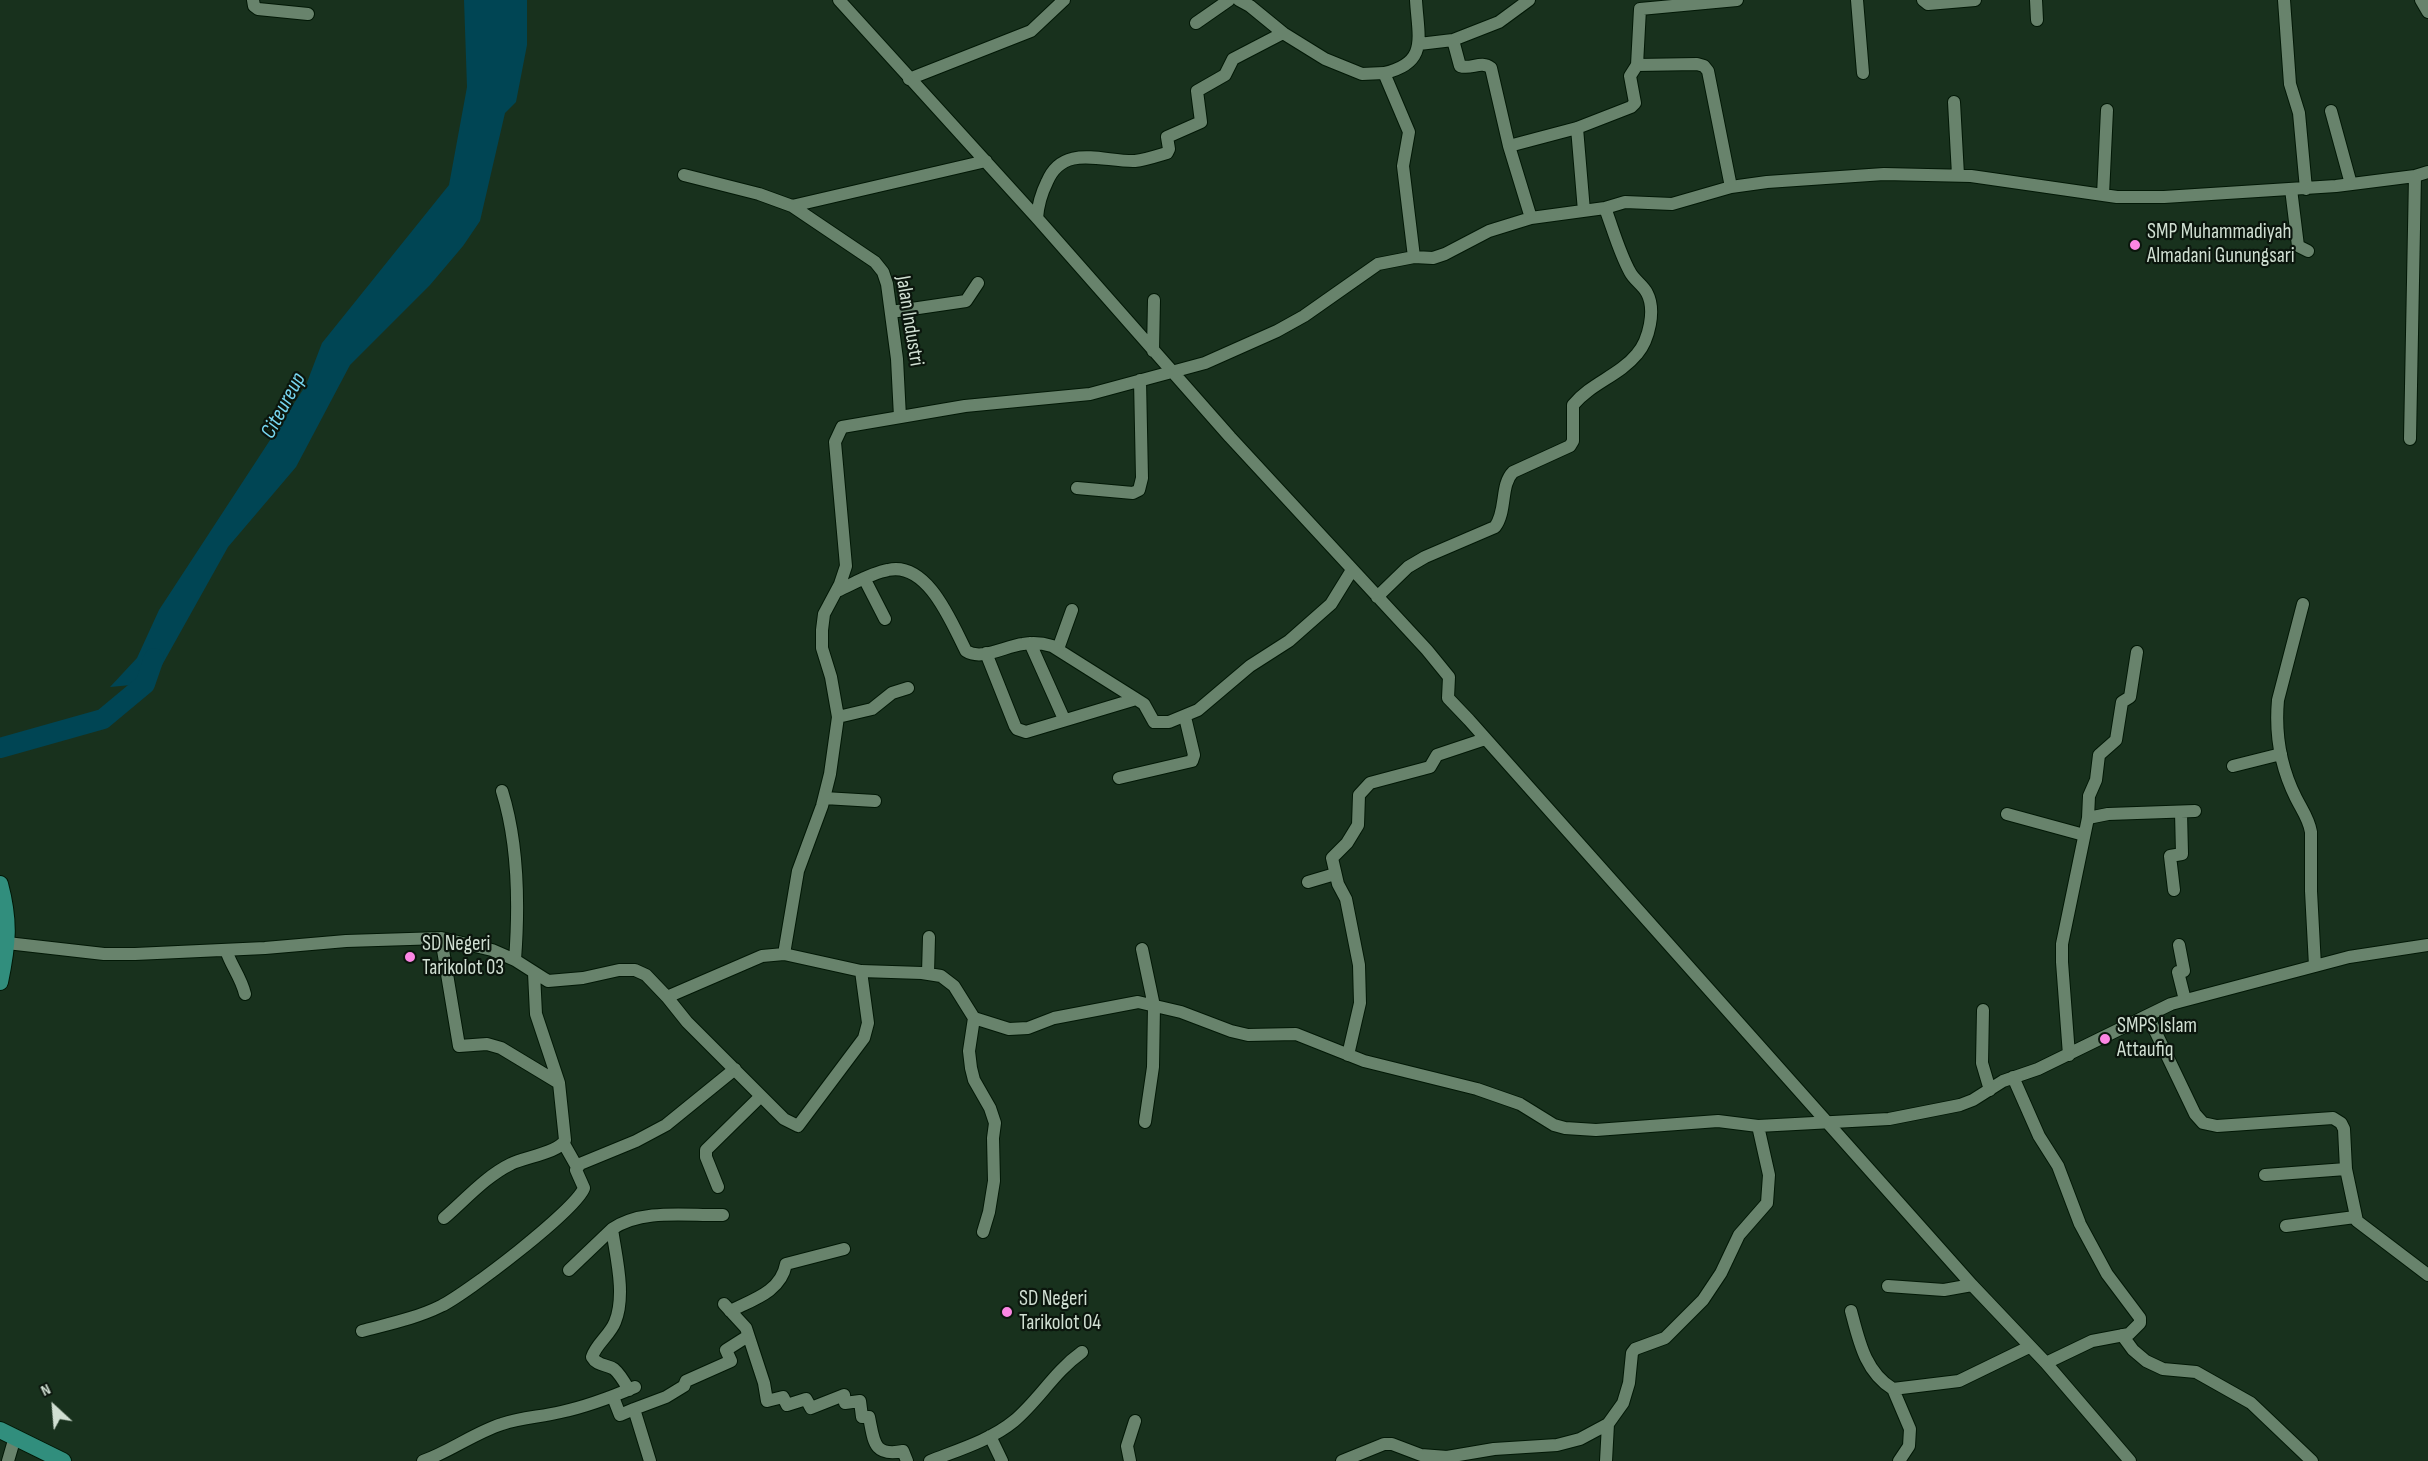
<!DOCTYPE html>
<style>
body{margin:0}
#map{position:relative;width:2428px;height:1461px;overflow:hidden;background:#18311d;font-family:"Sofia Sans Condensed",sans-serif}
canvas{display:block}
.north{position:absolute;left:24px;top:1377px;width:60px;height:60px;-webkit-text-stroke:4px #0b160d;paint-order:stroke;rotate:334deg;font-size:16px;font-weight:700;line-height:24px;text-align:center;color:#d0dfd2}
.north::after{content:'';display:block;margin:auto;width:21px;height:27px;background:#d0dfd2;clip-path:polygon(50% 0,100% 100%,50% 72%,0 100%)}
</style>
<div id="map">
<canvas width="2428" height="1461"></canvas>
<div class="north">N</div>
</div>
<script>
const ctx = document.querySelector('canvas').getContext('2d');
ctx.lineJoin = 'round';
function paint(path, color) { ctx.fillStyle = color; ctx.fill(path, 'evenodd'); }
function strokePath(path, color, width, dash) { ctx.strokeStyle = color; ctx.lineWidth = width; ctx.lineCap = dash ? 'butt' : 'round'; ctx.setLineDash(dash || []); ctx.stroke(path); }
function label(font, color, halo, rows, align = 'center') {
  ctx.font = font + ' "Sofia Sans Condensed",sans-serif'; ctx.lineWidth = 4.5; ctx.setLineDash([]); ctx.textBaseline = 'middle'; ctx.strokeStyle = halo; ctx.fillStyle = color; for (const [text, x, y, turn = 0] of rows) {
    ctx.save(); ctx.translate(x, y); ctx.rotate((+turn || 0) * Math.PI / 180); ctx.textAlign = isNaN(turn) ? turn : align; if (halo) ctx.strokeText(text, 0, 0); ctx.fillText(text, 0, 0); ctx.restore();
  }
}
paint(new Path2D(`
 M 464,0 L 527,0 L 527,45 L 516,102 L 505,113 L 480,221 L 463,246 L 430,285 L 350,365 L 296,467 L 228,547 L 152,683 L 110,687 L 137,658 L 159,610 L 306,385 L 322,343 L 449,185 L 467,87 Z`), '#004554');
strokePath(new Path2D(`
 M 0,748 L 103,719 L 145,684 L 154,658`), '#004554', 20);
const minor = new Path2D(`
 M 253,0 L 254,6 L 258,9 L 308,14
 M 839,0 L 1037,218 L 1230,437 L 1427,650 L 1449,677 L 1448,698 L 1469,720 L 1972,1285 L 2046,1363 L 2130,1461
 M 1239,0 L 1250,6 L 1283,33 L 1325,59 L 1362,74 L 1384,73
 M 1857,0 L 1863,73
 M 1923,0 L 1928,4 L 1975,0
 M 2036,0 L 2037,20
 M 2284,0 L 2290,84 L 2299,113 L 2306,189
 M 2421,0 L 2428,12
 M 1196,23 L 1229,0
 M 1453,40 L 1499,22 L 1529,0
 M 1419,44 L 1453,40 L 1460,66 C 1471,70 1481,60 1491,68 L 1509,146 L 1531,218
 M 1637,65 L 1697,64 L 1704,66 L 1708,71 L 1731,187
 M 909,79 L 1031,31 L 1064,0
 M 1954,102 L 1958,175
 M 2331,111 L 2351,184
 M 1577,128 L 1584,211
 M 1509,146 L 1577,128 L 1631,107 L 1635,103 L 1630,76 L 1637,65 L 1640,9 L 1737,0
 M 684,175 L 759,194 L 792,206 L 875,262 L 883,272 L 887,284 L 897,359 L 900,417
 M 2291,189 L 2298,246 L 2308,251
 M 2103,195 L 2107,110
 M 792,206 L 986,161
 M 1037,218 C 1038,205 1041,194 1047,182 C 1063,143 1103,162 1135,161 C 1145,160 1157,156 1167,153 L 1169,149 L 1167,137 L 1201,122 L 1197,91 L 1225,75 L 1233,59 L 1283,33
 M 1414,257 L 1403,166 L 1409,132 L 1384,73 C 1429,63 1418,37 1416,0
 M 891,312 L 966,301 L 978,283
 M 1153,351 L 1154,300
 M 2410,439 L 2415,176
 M 1077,488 L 1133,493 L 1139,490 L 1142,478 L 1140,380
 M 864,578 L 885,619
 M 837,591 C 853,584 871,573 888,570 C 928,561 952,624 966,651 C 982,661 1005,646 1023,644 C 1033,642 1043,643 1052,646 L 1144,704 L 1154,722 L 1169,722 L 1198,710 L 1250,666 L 1289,641 L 1331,604 L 1352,570
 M 1377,597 L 1408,567 L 1425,557 L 1495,527 C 1507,511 1500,485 1513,472 L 1570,446 L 1573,441 L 1573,405 C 1591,383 1619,376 1637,354 C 1649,340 1656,310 1647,293 C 1643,285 1634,280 1630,272 C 1619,252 1613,229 1605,208
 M 2303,604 L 2278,700 C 2275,733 2281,768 2296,798 C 2302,810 2309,819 2311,832 L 2311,891 L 2315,966
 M 1030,643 L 1064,719
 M 1058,649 L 1072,610
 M 986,653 L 1015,726 L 1017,729 L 1026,732 L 1136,699
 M 838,717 L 872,709 L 892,693 L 908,688
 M 2233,766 L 2281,754
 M 1119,778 L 1192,761 L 1194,755 L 1185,717
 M 502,791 C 518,842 519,907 515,960
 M 824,798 L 875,801
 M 2007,814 L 2084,835
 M 2088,818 L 2108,814 L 2195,811
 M 1308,882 L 1335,874
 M 2174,890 L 2170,856 L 2182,854 L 2181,812
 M 441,938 L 459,1046 L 487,1044 L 501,1048 L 559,1083
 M 7,943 L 104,954 L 135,954 L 265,948 L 346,941 L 441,938 L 492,950 L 515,960 L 548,981 L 583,978 L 619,970 L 635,970 L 646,975 L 667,997 L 762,956 L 784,954 L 861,971 L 922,973 L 941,976 L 954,986 L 974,1018 L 1009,1029 L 1028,1028 L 1054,1018 L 1138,1002 L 1181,1012 L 1231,1031 L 1248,1035 L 1296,1034 L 1364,1061 L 1477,1089 L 1520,1104 L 1554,1125 L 1565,1128 L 1596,1130 L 1718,1121 L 1758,1126 L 1889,1119 L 1960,1105 L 1973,1100 L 2003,1081 L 2038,1069 L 2171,1004 L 2349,957 L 2428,945
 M 2179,945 L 2184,971 L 2178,972 L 2185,1000
 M 1142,949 L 1154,1006 L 1153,1067 L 1145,1122
 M 226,950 C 231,966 241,977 245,994
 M 784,954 L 798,871 L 822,806 L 830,774 L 838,717 L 831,677 L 822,648 L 822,630 L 824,614 L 840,584 L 846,566 L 835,442 L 842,427 L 965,406 L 1090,394 L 1205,363 L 1277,331 L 1304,316 L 1378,264 L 1414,257 L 1433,258 L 1445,254 L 1489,231 L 1531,218 L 1605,208 L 1625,202 L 1672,204 L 1731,187 L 1767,182 L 1884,174 L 1971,176 L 2117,197 L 2164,197 L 2336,186 L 2415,176 L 2428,172
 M 928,973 L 929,937
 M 667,997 L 687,1022 L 784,1119 L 798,1126 L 864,1038 L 868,1023 L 861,971
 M 1983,1010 L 1982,1063 L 1990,1090
 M 2148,1016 L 2195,1114 L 2203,1123 L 2217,1126 L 2333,1118 L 2341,1123 L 2344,1129 L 2346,1169 L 2357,1221 L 2428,1275
 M 974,1018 L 969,1051 L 971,1068 L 974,1080 L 990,1108 L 995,1123 L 993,1138 L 994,1181 L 989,1212 L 983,1232
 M 1348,1055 L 1360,1003 L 1359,965 L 1346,899 L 1338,884 L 1332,858 L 1347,843 L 1358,825 L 1359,795 L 1370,783 L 1430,767 L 1437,755 L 1485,739
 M 2069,1055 L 2062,962 L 2062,944 L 2088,818 L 2089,796 L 2096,780 L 2099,755 L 2116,740 L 2122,702 L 2130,697 L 2137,652
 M 2013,1077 L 2039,1136 L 2058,1166 L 2080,1224 L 2107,1274 L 2140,1318 L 2140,1323 L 2129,1334 L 2092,1341 L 2046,1363
 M 564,1144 L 577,1167
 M 2265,1175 L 2346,1169
 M 718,1187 L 706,1157 L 706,1150 L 761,1096
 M 444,1218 C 465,1200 486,1176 511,1164 C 524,1157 559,1153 565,1140 L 559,1083 L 536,1014 L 534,973
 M 2286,1226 L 2355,1217
 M 612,1229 C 643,1208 688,1216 723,1215
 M 569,1270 L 612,1229 C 616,1257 626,1295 615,1322 C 610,1335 596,1344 592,1357 C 597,1366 606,1364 614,1369 C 620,1374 625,1383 629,1390
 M 1888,1286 L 1944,1290 L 1972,1285
 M 724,1304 L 746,1328 L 764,1383 L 767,1401 L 783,1397 L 787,1405 L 806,1399 L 811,1408 L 844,1395 L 845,1403 L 860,1401 L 862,1417 L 869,1417 C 874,1441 873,1457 903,1451 L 907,1461
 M 730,1311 C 752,1300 781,1292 786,1264 L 844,1249
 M 1851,1311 C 1859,1341 1865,1372 1893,1389 L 1959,1381 L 2029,1347
 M 362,1331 C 388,1324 417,1318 441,1306 C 466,1294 575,1211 584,1188 L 576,1170 L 580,1164 L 636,1141 L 666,1125 L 735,1069
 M 2122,1335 L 2133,1350 L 2146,1361 L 2163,1369 L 2196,1372 L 2251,1403 L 2312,1461
 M 1893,1389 L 1910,1429 L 1909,1446 L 1899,1461
 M 613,1397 L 620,1415 L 634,1409
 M 990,1436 L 1002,1461
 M 8,1461 L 15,1437
 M 423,1461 C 451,1451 474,1433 502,1424 C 522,1417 541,1417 561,1412 C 584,1407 614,1396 635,1387
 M 650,1461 L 634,1409 L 666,1397 L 684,1386 L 686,1381 L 731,1361 L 726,1350 L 748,1336
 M 930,1461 C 958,1450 991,1440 1014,1421 C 1039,1400 1054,1372 1082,1352
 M 1130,1461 L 1127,1446 L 1135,1421
 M 1342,1461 L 1384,1444 L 1392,1444 L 1421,1455 L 1447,1457 L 1494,1449 L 1557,1445 L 1580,1439 L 1608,1424 L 1623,1403 L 1629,1383 L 1632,1353 L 1635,1349 L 1665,1338 L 1703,1300 L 1721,1273 L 1739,1235 L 1767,1203 L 1769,1175 L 1758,1126
 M 1606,1461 L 1608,1424`);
const major = new Path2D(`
 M 0,884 C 10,921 8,944 0,982
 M 0,1430 L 63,1461`);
strokePath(minor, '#021806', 14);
strokePath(major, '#021806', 18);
strokePath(minor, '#68836c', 12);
strokePath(major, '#318e7d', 16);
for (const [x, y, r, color] of [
 [2135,245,6,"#fc86e4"],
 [410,957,6,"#fc86e4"],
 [2105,1039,6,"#fc86e4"],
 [1007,1312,6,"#fc86e4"]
]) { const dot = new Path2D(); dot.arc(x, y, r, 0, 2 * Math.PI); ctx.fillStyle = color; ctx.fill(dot); strokePath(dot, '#0b160d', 2); }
label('21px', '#d0dfd2', '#0b160d', [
 ["SMP Muhammadiyah",2147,233],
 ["Almadani Gunungsari",2147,257],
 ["SD Negeri",422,945],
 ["Tarikolot 03",422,969],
 ["SMPS Islam",2117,1027],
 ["Attaufiq",2117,1051],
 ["SD Negeri",1019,1300],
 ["Tarikolot 04",1019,1324]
], 'left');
label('21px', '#d0dfd2', '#0b160d', [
 ["Jalan Industri",909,321,81]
]);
label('italic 22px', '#77d5ef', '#0b160d', [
 ["Citeureup",284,406,-62]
]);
</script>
